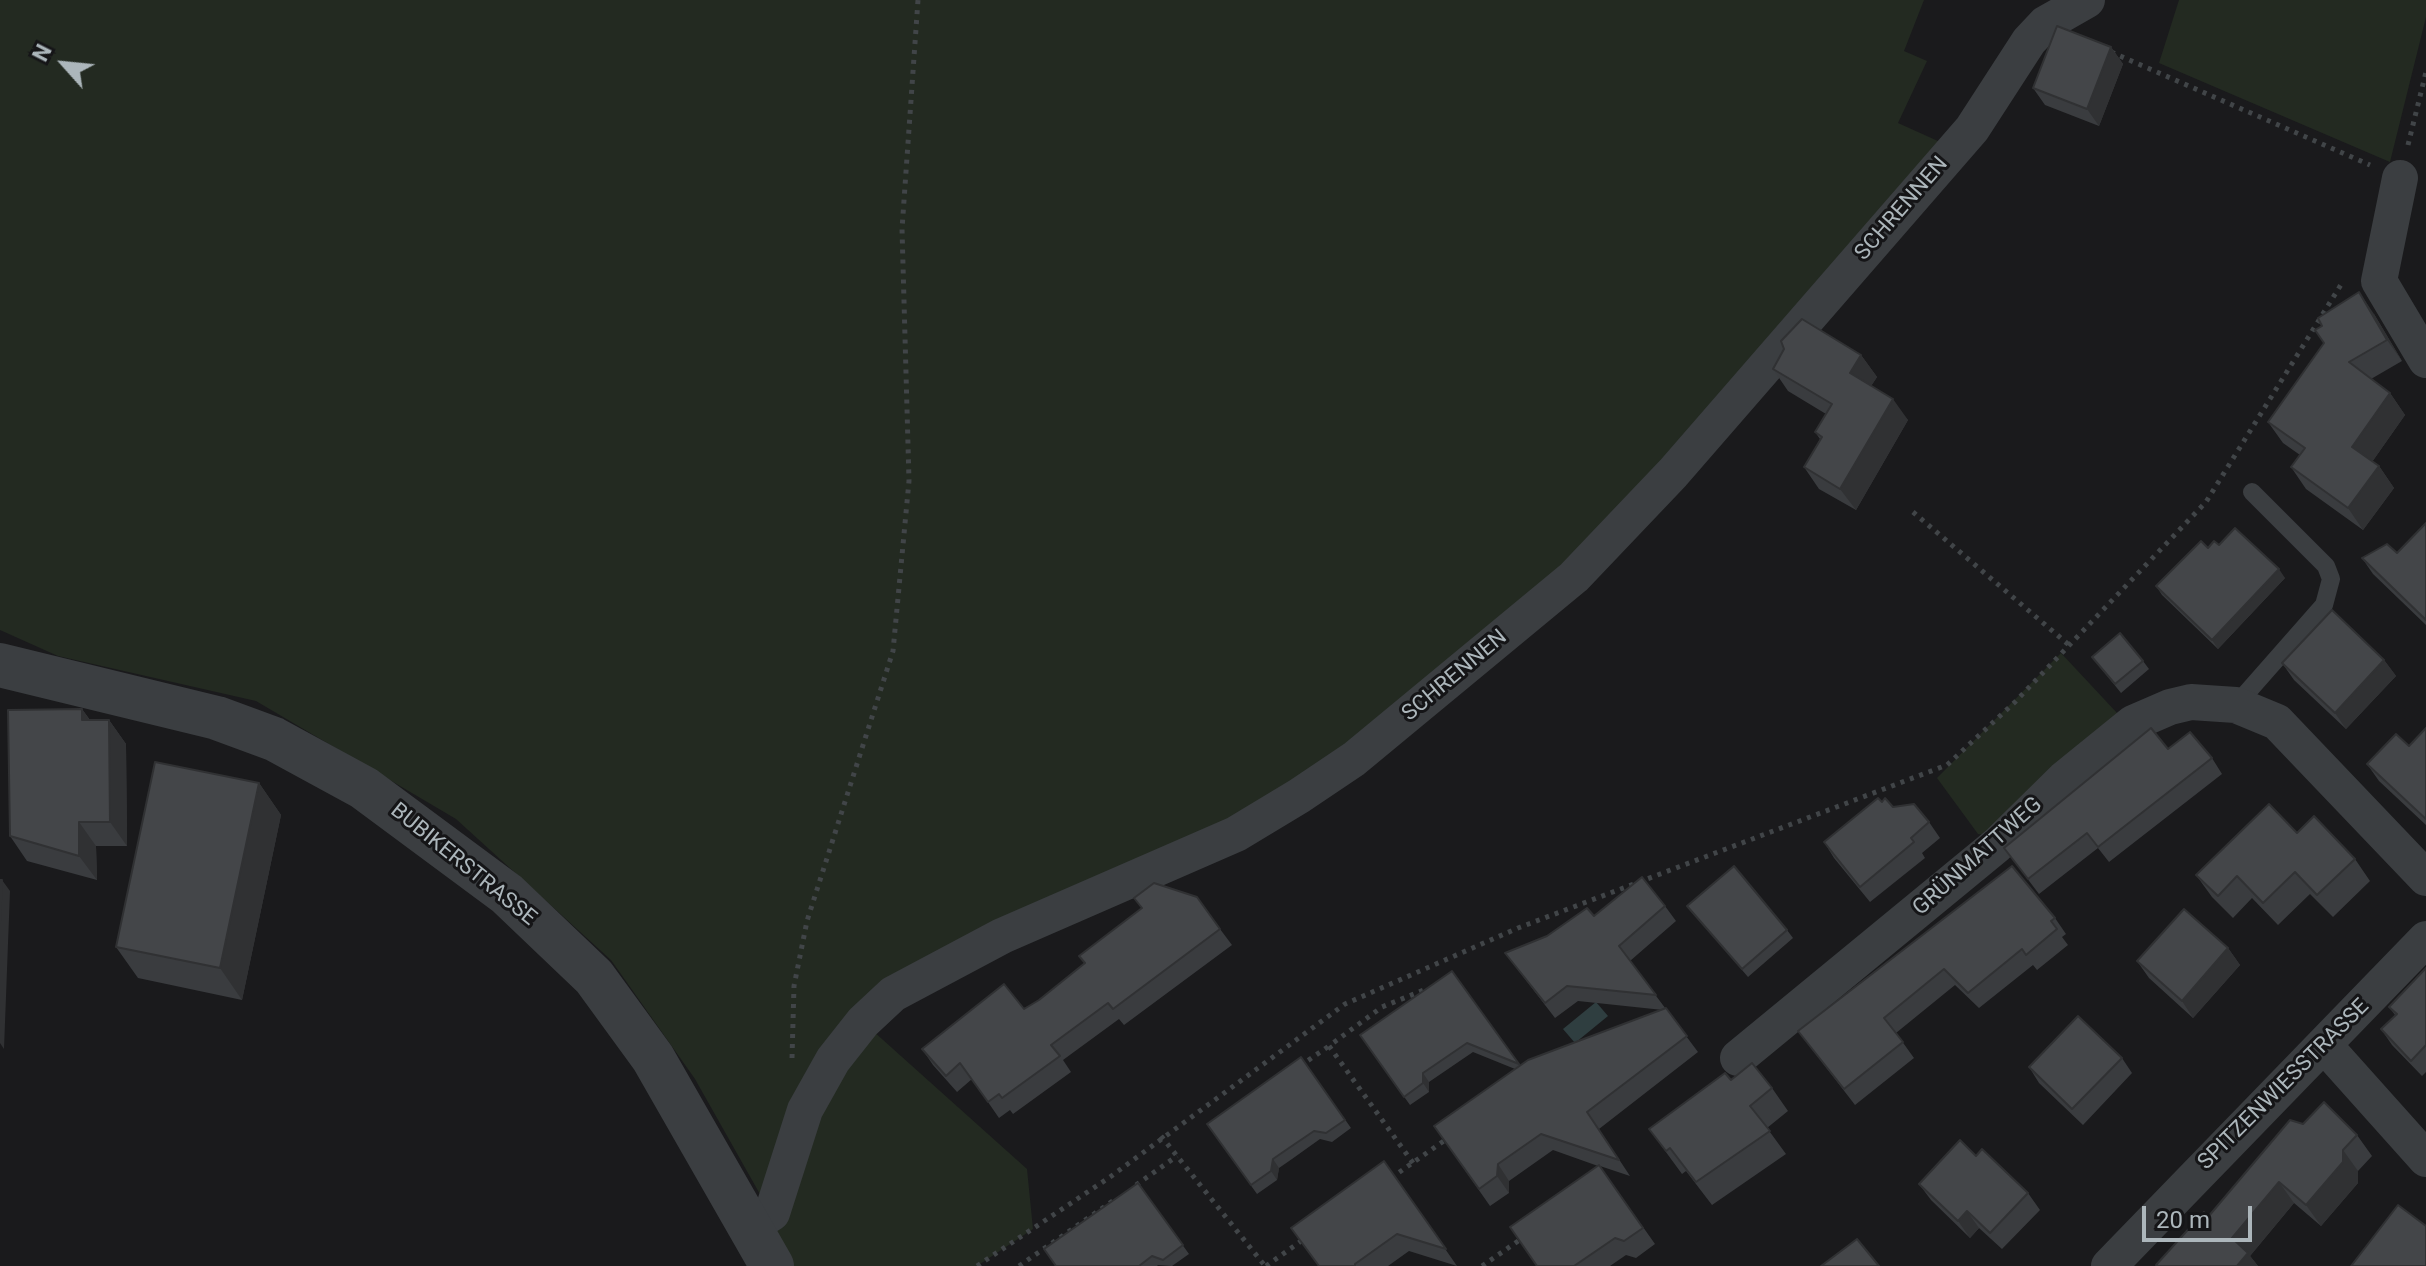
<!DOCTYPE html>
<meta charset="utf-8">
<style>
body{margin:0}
#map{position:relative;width:2426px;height:1266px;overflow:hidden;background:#1a1a1c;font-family:Roboto,sans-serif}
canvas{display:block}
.north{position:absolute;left:24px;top:24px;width:80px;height:80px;-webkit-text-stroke:6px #151517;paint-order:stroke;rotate:297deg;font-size:22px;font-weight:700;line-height:32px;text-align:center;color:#acb6bb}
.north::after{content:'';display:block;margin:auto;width:28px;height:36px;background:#acb6bb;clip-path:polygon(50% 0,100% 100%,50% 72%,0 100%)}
.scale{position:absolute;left:2142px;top:1206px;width:110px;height:36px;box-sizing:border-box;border:4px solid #acb6bb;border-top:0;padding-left:10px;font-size:24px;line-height:28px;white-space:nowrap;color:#acb6bb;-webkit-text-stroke:6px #151517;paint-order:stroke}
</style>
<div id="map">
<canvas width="2426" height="1266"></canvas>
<div class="north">N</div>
<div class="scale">20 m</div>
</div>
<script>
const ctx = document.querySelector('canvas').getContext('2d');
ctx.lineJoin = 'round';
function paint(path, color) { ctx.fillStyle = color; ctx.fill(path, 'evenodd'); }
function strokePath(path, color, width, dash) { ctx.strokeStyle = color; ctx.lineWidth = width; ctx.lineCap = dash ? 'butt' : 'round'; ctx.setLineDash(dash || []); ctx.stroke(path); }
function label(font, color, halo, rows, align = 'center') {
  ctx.font = font + ' Roboto,sans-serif'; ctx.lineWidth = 6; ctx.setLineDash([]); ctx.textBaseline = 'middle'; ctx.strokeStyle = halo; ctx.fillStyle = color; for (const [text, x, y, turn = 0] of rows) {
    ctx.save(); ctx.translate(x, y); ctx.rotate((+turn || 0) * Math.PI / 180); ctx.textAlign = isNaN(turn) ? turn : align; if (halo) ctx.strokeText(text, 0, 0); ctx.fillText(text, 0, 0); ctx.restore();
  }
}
paint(new Path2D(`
 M 0,0 L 1924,0 L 1904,51 L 1927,61 L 1898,123 L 1949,146 L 1570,570 L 1300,787 L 888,985 L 761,1196 L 695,1079 L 611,960 L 456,819 L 256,701 L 58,656 L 0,630 Z
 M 2179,0 L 2426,0 L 2426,17 L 2390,162 L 2159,63 Z
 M 2061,653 L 2118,714 L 1985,835 L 1978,834 L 1937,778 Z
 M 863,1022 L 1027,1169 L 1033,1229 L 977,1266 L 772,1266 L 772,1212 Z`), '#232a21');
paint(new Path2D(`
 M 1596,1002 L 1608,1016 L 1575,1043 L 1563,1029 Z`), '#2f3e40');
strokePath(new Path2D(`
 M 2111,52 L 2370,165
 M 2408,145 L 2426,72
 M 1913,512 L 2069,645
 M 792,1058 L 794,986 L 807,921 L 893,651 L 909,481 L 902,229 L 918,0
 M 1300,1066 L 1329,1046
 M 1161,1136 L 1265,1266
 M 1413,1163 L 1329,1046 L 1382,1007 L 1424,990
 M 1391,1178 L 1448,1138
 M 1136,1185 L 1177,1156
 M 977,1266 L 1110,1177 L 1345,1004 L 1518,928 L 1947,765 L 2015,702 L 2206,502 L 2342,283
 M 1019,1266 L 1117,1198
 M 1266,1266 L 1304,1239
 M 1482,1266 L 1524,1237`), '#414548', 5, [4, 6]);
strokePath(new Path2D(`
 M 2236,705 L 2324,605 L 2331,579 L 2326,566 L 2252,492`), '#3b3e41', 18);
strokePath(new Path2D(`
 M 2400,178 L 2379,281 L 2426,360
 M 2324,1045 L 2426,1159
 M 1738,1058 L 1997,845 L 2064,779 L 2133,723 L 2170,707 L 2191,702 L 2236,705 L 2277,722 L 2426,878
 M 750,1227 L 772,1213 L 805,1110 L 833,1060 L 863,1022 L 893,994 L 1002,936 L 1236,834 L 1299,796 L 1354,759 L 1574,577 L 1673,473 L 1972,129 L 2029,41 L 2045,24 L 2087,0
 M 2109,1266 L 2426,939`), '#3b3e41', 36);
strokePath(new Path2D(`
 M 0,665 L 217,718 L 274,739 L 364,788 L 507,894 L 594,977 L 653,1058 L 772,1266`), '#3b3e41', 44);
paint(new Path2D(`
 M 2111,47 L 2123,64 L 2099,126 L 2045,105 L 2033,88 Z
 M 2374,314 L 2402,361 L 2371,379 L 2390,393 L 2405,415 L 2372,462 L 2379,466 L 2394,488 L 2363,530 L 2306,489 L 2291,467 L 2300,455 L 2283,443 L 2268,422 Z
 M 1861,355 L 1877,377 L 1871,386 L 1908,420 L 1856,510 L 1819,489 L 1804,467 L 1820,439 L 1815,432 L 1826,414 L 1788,391 L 1773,369 Z
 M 2426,523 L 2426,625 L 2373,574 L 2362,558 L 2397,553 Z
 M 2219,545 L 2285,578 L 2218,649 L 2162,595 L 2156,586 L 2208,548 Z
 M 2092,657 L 2143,661 L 2149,669 L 2121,693 Z
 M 2384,660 L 2396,676 L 2346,729 L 2294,680 L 2282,663 Z
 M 82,709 L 90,720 L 109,720 L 126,744 L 127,846 L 96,846 L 97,880 L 27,861 L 10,836 Z
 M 2426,728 L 2426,825 L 2379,781 L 2367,764 L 2409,746 Z
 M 2168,749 L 2212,758 L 2222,774 L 2109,862 L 2098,848 L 2039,894 L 2004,848 Z
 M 259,783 L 281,815 L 242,1000 L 138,978 L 116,947 Z
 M 1882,802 L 1929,822 L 1940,838 L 1922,853 L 1925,858 L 1870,902 L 1834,858 L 1824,842 Z
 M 2297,833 L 2355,859 L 2370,881 L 2333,917 L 2310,894 L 2278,925 L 2252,898 L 2233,918 L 2212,897 L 2196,875 Z
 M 1665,906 L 1676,921 L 1630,961 L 1698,1052 L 1599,1129 L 1630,1176 L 1600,1166 L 1655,1244 L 1636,1258 L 1626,1255 L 1610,1266 L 1537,1266 L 1598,1166 L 1553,1150 L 1509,1181 L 1509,1193 L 1490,1206 L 1434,1126 L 1515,1069 L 1473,1052 L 1429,1082 L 1429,1092 L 1410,1105 L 1360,1035 L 1452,971 L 1520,1066 L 1663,1010 L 1578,1001 L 1555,1018 L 1505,953 L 1594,916 Z
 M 1687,906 L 1787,930 L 1793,938 L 1748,977 Z
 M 2055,918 L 2066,934 L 2062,937 L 2068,945 L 2037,970 L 2033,965 L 1979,1008 L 1955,985 L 1896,1033 L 1914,1058 L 1855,1105 L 1798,1031 Z
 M 1220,929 L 1232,945 L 1124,1025 L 1119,1019 L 1063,1060 L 1071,1072 L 1013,1114 L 1010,1110 L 999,1118 L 972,1079 L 957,1092 L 933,1065 L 922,1049 Z
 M 2228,948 L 2240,965 L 2193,1018 L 2149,978 L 2137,961 Z
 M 2426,968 L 2426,1072 L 2422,1076 L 2392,1045 L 2381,1029 L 2395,1015 L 2389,1007 Z
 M 1301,1057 L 1351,1128 L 1332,1142 L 1320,1139 L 1292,1159 L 1279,1168 L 1277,1180 L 1257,1194 L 1207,1124 Z
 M 2122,1058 L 2132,1073 L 2083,1125 L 2039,1083 L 2029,1067 Z
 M 1731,1080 L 1772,1088 L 1788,1111 L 1767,1128 L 1786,1154 L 1712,1205 L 1686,1171 L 1682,1174 L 1649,1129 Z
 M 2357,1135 L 2372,1156 L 2358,1171 L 2358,1183 L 2321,1226 L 2294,1203 L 2250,1256 L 2258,1266 L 2157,1266 L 2208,1217 Z
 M 1384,1161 L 1457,1266 L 1409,1251 L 1388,1266 L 1318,1266 Z
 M 1138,1183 L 1189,1254 L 1172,1266 L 1158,1265 L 1157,1266 L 1056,1266 Z
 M 1919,1184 L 2028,1193 L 2040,1210 L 2002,1249 L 1979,1228 L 1970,1238 L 1931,1200 Z`), '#3a3c3f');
paint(new Path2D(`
 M 2111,47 L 2123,64 L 2099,126 L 2087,109 Z
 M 2359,292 L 2374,314 L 2402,361 L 2387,340 Z
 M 1861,355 L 1877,377 L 1865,395 L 1850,373 Z
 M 2390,393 L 2405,415 L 2367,469 L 2352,447 Z
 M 1893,399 L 1908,420 L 1856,510 L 1840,489 Z
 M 2379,466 L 2394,488 L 2363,530 L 2348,508 Z
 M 2279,569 L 2285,578 L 2218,649 L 2212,640 Z
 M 2384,660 L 2396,676 L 2346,729 L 2335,713 Z
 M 82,709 L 99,734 L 82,720 Z
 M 109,720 L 126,744 L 127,846 L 110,822 Z
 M 259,783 L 281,815 L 242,1000 L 220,968 Z
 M 79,822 L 96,846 L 97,880 L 79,856 Z
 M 2,880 L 10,891 L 4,1049 L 0,1043 L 0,923 Z
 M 2228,948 L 2240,965 L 2193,1018 L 2182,1001 Z
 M 1423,1073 L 1429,1082 L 1429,1092 L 1423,1083 Z
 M 2343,1150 L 2358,1171 L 2358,1183 L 2321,1226 L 2306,1205 Z
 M 1273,1159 L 1279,1168 L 1277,1180 L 1271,1171 Z
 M 1498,1164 L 1509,1181 L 1509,1193 L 1497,1176 Z
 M 2279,1182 L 2294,1203 L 2250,1256 L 2258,1266 L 2237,1266 L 2232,1238 Z
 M 1967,1211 L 1979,1228 L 1970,1238 L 1958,1221 Z`), '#303133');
const building = new Path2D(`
 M 2057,26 L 2111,47 L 2087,109 L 2033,88 Z
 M 2359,292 L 2387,340 L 2349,362 L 2390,393 L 2352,447 L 2379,466 L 2348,508 L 2291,467 L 2305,448 L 2268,422 L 2324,343 L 2315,330 L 2322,326 L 2318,318 Z
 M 1802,319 L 1861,355 L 1850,373 L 1893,399 L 1840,489 L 1804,467 L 1822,437 L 1815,432 L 1832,404 L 1773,369 L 1784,349 L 1781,341 Z
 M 2426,523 L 2426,620 L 2362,558 L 2387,544 L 2397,553 Z
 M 2235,528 L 2279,569 L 2212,640 L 2156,586 L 2201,541 L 2208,548 L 2214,541 L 2219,545 Z
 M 2332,610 L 2384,660 L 2335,713 L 2282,663 Z
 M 2120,633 L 2143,661 L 2115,684 L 2092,657 Z
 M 82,709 L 82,720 L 109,720 L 110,822 L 79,822 L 79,856 L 10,836 L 8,710 Z
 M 2151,728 L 2168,749 L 2190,732 L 2212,758 L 2098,847 L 2087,833 L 2028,879 L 2004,848 Z
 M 2426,728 L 2426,819 L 2367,764 L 2396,734 L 2409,746 Z
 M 155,762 L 259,783 L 220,968 L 116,947 Z
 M 1878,798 L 1882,802 L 1885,798 L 1893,807 L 1914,804 L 1929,822 L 1911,838 L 1914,842 L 1860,887 L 1824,842 Z
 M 2269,804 L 2297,833 L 2314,816 L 2355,859 L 2317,895 L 2295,872 L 2263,903 L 2237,876 L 2218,896 L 2196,875 Z
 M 1734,866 L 1787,930 L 1742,969 L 1687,906 Z
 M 2012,866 L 2055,918 L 2051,921 L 2057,929 L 2026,955 L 2022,949 L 1968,993 L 1944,969 L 1884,1018 L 1903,1042 L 1844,1089 L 1798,1031 Z
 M 1642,877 L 1665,906 L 1619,946 L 1656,995 L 1567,986 L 1545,1003 L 1505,953 L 1547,936 L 1587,908 L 1594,916 Z
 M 0,880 L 2,880 L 0,923 Z
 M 1154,883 L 1197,897 L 1220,929 L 1113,1009 L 1108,1003 L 1051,1045 L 1060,1056 L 1002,1098 L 999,1094 L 988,1102 L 960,1063 L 946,1076 L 922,1049 L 1004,984 L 1024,1009 L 1039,1000 L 1085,963 L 1079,956 L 1142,908 L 1134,898 Z
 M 2184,909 L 2228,948 L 2182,1001 L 2137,961 Z
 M 2426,968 L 2426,1045 L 2411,1061 L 2381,1029 L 2397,1014 L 2389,1007 Z
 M 1452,971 L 1519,1064 L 1467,1043 L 1423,1073 L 1423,1083 L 1404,1097 L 1360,1035 Z
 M 1666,1008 L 1687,1036 L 1587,1112 L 1619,1160 L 1541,1134 L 1498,1164 L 1497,1176 L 1479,1189 L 1434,1126 L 1528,1060 Z
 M 2078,1016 L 2122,1058 L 2072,1109 L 2029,1067 Z
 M 1301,1057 L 1345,1120 L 1326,1133 L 1314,1131 L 1286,1150 L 1273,1159 L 1271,1171 L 1251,1185 L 1207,1124 Z
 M 1752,1063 L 1772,1088 L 1750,1106 L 1770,1131 L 1696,1182 L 1670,1148 L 1666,1151 L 1649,1129 L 1725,1073 L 1731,1080 Z
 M 2324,1102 L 2357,1135 L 2343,1150 L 2343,1162 L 2306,1205 L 2279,1182 L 2232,1238 L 2248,1253 L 2237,1266 L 2158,1266 L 2156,1265 L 2204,1212 L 2208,1217 L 2290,1120 L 2303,1124 Z
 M 1960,1140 L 1976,1156 L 1982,1149 L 2028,1193 L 1990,1233 L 1967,1211 L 1958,1221 L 1919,1184 Z
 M 1384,1161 L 1446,1249 L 1397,1234 L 1355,1264 L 1355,1266 L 1319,1266 L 1291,1228 Z
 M 1599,1165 L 1643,1228 L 1624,1241 L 1615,1238 L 1574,1266 L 1537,1266 L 1510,1227 Z
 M 1138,1183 L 1183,1245 L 1163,1260 L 1152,1256 L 1139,1266 L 1056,1266 L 1044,1249 Z
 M 2398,1205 L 2426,1226 L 2426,1266 L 2351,1266 Z
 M 1857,1239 L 1879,1266 L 1821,1266 Z`);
paint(building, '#444649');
strokePath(building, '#303133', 2);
label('22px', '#acb6bb', '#151517', [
 ["SCHRENNEN",1902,209,-49],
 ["SCHRENNEN",1455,676,-40],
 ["GRÜNMATTWEG",1978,857,-42],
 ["BUBIKERSTRASSE",463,865,39],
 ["SPITZENWIESSTRASSE",2284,1085,-45]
]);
</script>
